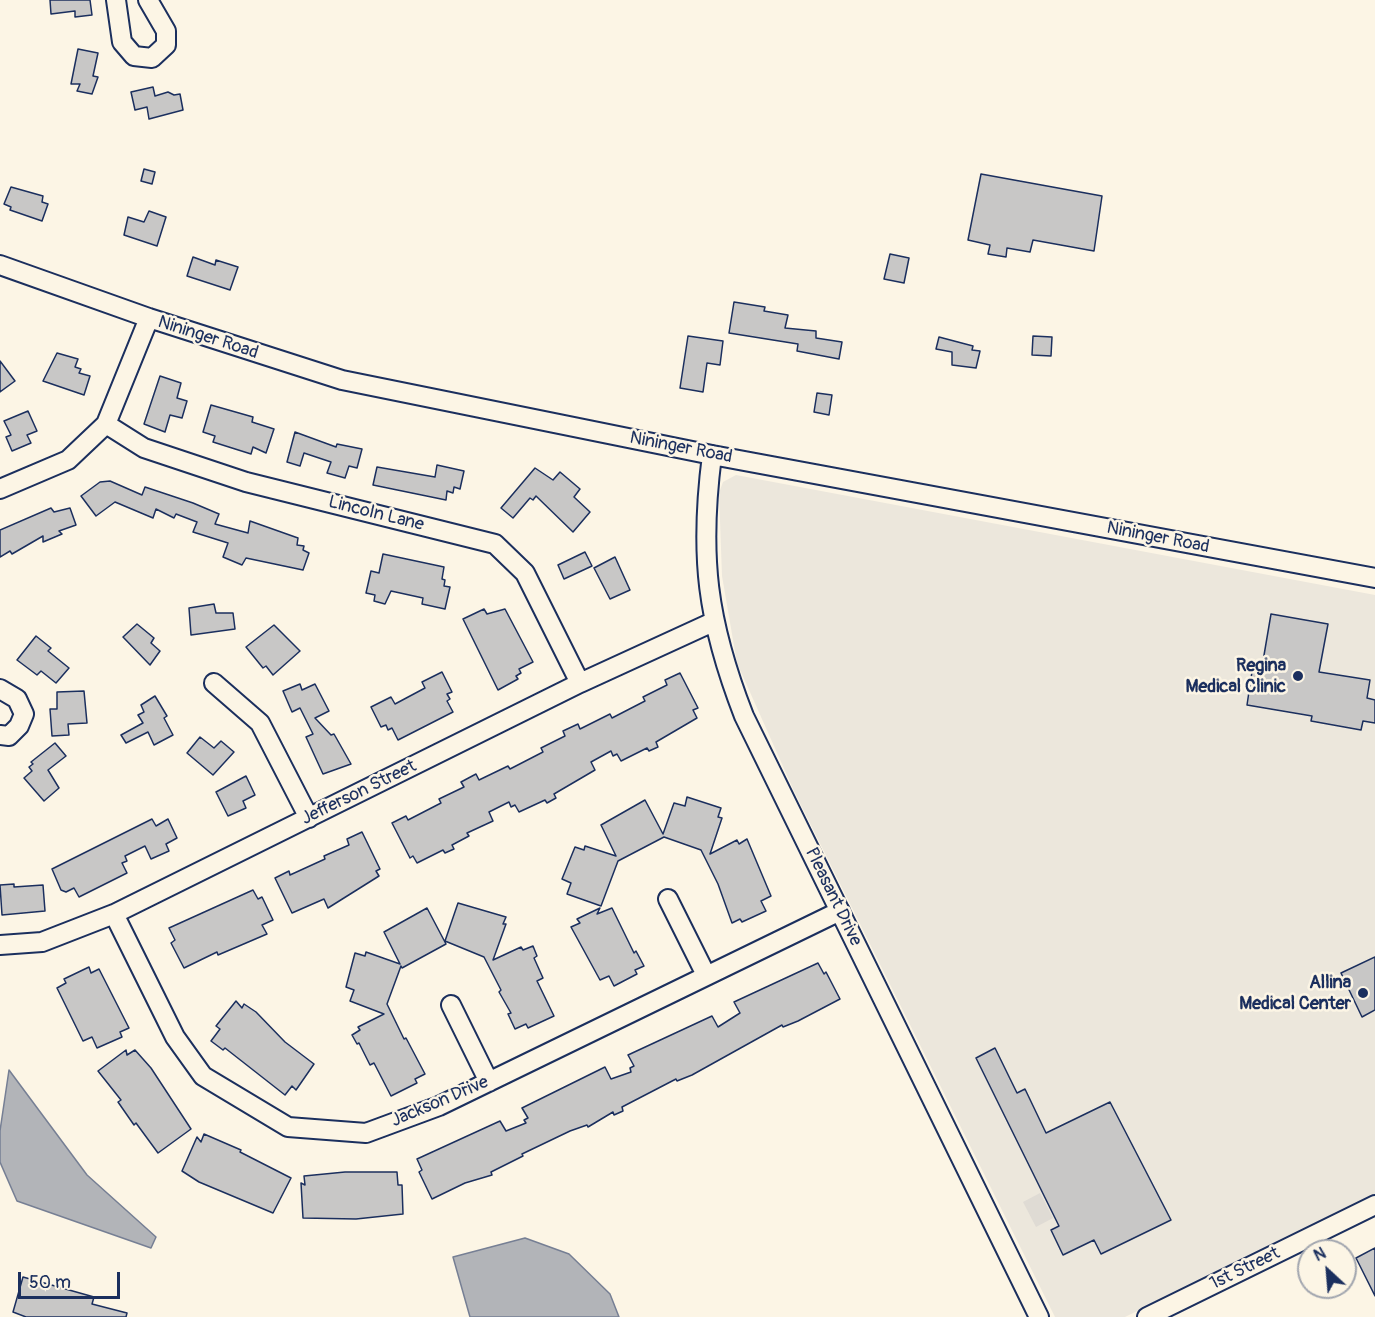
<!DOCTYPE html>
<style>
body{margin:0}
#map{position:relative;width:1375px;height:1317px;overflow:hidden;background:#fcf5e5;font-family:Pangolin,sans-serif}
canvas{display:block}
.north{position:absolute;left:1297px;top:1239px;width:60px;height:60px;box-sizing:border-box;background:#fcf5e5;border:2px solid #a2a6af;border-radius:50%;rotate:334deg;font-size:16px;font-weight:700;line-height:24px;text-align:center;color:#1b2f5e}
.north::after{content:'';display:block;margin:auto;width:21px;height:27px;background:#1b2f5e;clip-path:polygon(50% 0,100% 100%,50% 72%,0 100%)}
.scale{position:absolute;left:18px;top:1272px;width:102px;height:27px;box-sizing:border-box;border:3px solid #1b2f5e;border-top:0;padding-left:8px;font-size:18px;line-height:21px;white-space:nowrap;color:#1b2f5e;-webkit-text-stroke:4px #fcf5e5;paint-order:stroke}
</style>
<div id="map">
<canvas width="1375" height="1317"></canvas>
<div class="north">N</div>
<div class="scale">50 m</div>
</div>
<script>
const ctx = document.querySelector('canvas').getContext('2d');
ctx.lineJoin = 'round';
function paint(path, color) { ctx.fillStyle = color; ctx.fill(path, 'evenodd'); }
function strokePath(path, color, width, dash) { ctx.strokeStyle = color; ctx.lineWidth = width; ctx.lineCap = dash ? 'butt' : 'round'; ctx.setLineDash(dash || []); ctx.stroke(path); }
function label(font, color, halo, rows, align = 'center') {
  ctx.font = font + ' Pangolin,sans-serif'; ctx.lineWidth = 5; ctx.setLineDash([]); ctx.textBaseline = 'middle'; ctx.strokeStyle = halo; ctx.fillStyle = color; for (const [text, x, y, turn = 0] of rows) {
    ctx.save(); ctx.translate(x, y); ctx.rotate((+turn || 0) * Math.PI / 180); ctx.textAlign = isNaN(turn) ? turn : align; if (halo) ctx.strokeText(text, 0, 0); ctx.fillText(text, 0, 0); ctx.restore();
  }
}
paint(new Path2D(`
 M 736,475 L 1375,595 L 1375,1194 L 1125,1317 L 1055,1317 L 794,791 L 737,663 L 722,576 L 719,493 L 723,482 Z`), '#ece7dc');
paint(new Path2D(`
 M 1040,1193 L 1053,1218 L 1036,1227 L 1023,1202 Z`), '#dfdbd4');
const water = new Path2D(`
 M 9,1070 L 87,1175 L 156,1237 L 151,1248 L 17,1201 L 0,1162 L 0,1131 Z
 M 525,1238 L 569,1254 L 610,1294 L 619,1317 L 470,1317 L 453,1257 Z`);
paint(water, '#b2b4b8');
strokePath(water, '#767f94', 1.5);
const building = new Path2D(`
 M 50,0 L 90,0 L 92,15 L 75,17 L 75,11 L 51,14 Z
 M 78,49 L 98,53 L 93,76 L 98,77 L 92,94 L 77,91 L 80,84 L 71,84 Z
 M 153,87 L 155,96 L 168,92 L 174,95 L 180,94 L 183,110 L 149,119 L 147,107 L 135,110 L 131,92 Z
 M 144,169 L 155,172 L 152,184 L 141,181 Z
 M 981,174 L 1102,196 L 1094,251 L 1033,240 L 1030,252 L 1007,248 L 1006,257 L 988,254 L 990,245 L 968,240 Z
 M 11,187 L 43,196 L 42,202 L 48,204 L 42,221 L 10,210 L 11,207 L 4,204 Z
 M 149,211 L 166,217 L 157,246 L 124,235 L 128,217 L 144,222 Z
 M 890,254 L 909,258 L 904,283 L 884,279 Z
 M 193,257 L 215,265 L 216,260 L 238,267 L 230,290 L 187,276 Z
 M 734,302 L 765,307 L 764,311 L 788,315 L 785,328 L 816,331 L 816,338 L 842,342 L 839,359 L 797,351 L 798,344 L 729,333 Z
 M 688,336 L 723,341 L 720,365 L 707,363 L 703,392 L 680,388 Z
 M 1033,336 L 1052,337 L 1051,356 L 1032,355 Z
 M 939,337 L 973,346 L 972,350 L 980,351 L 976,368 L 952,365 L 952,352 L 936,349 Z
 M 57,353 L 78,359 L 75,367 L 81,369 L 79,373 L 90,376 L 84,395 L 43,381 Z
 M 0,361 L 15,381 L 0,392 Z
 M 160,376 L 181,383 L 177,398 L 187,401 L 182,418 L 170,415 L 165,432 L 144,424 Z
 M 817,393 L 832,395 L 829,415 L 814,412 Z
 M 211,405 L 253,417 L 252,422 L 274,429 L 266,453 L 253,447 L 251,454 L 213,442 L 215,436 L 203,432 Z
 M 28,411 L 37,431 L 27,435 L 31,443 L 12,451 L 6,437 L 11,435 L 4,421 Z
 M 295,432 L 336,447 L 337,444 L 362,449 L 357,468 L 349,466 L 345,478 L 327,473 L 331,462 L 304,453 L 300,466 L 287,462 Z
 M 437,465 L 464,471 L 460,489 L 454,487 L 453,493 L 447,491 L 446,500 L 373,485 L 377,467 L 435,477 Z
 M 535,468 L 553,480 L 560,472 L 580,489 L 574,497 L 590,512 L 573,532 L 536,496 L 533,500 L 530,498 L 513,518 L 501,508 Z
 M 110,481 L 142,495 L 145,487 L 193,503 L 219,514 L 215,524 L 248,533 L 250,521 L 298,538 L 297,545 L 304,546 L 303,550 L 309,553 L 303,570 L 246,558 L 242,565 L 223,557 L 228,543 L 193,532 L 197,522 L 176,514 L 174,518 L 156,509 L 153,518 L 115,502 L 96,516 L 81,496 L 100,482 Z
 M 51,508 L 54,512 L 70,508 L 76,525 L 59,531 L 62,534 L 43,542 L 43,536 L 12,554 L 10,551 L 0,557 L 0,530 Z
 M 585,552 L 592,566 L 564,579 L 558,565 Z
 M 383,554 L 444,567 L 442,579 L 445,580 L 444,586 L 450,587 L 445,609 L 422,604 L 423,598 L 391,591 L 385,604 L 374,601 L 375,595 L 366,593 L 371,571 L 379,573 Z
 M 615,557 L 630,590 L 610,599 L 594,568 Z
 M 214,604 L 216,613 L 233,613 L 235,629 L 191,635 L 189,608 Z
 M 484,609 L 487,614 L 505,609 L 533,662 L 519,669 L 521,673 L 516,676 L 518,679 L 498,690 L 463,619 Z
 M 1271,614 L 1328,624 L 1319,672 L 1370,680 L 1367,698 L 1375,700 L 1375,723 L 1363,721 L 1361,730 L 1311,721 L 1312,716 L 1247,705 L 1253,665 L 1262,667 Z
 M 137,624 L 154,638 L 151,643 L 160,651 L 150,665 L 123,637 Z
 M 274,625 L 300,651 L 273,675 L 266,666 L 263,668 L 246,647 Z
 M 36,636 L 51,648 L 48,651 L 69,668 L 56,683 L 41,671 L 37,675 L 17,660 Z
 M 442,672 L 452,692 L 447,694 L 450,699 L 447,701 L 453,712 L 398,740 L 392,728 L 388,730 L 386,725 L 381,727 L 371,707 L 391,697 L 395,704 L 425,688 L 422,682 Z
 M 680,673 L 698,708 L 693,710 L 697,718 L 656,742 L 658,747 L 649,751 L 647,748 L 621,761 L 617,754 L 613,756 L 611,751 L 591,762 L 595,770 L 554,794 L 556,798 L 547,803 L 545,800 L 519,812 L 515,805 L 511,807 L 509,802 L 489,812 L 493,821 L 467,833 L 469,836 L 452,845 L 454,849 L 445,853 L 443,850 L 417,863 L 413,856 L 410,858 L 392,823 L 406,816 L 408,820 L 441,803 L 439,799 L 464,787 L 461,782 L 476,774 L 479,780 L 508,766 L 510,769 L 543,752 L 541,748 L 565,736 L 563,731 L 578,724 L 580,729 L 610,714 L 612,718 L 645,701 L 643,697 L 667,685 L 665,680 Z
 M 300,684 L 302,690 L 315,684 L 329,711 L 315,718 L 331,735 L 334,734 L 351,764 L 323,774 L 306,737 L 313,734 L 300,708 L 292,712 L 283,691 Z
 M 84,691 L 87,723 L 68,724 L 69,735 L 52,736 L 50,709 L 57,709 L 57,692 Z
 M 155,696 L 167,716 L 164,718 L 173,735 L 154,745 L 148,732 L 126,743 L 121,735 L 143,723 L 138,715 L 144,712 L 141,705 Z
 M 200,737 L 214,748 L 221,741 L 234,752 L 213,775 L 187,753 Z
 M 55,743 L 66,756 L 48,770 L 59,788 L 44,801 L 24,778 L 32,771 L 29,767 L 33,764 L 31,762 Z
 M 246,776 L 255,795 L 243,801 L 246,808 L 228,816 L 216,792 Z
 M 687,797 L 721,808 L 718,817 L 722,818 L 710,854 L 737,840 L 739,844 L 747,839 L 771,896 L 761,901 L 766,911 L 742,922 L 740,919 L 732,923 L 718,884 L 701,850 L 664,837 L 618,861 L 601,906 L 567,894 L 571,883 L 562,879 L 575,847 L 584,850 L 585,846 L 616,856 L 601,825 L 645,800 L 663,834 L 674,803 L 685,806 Z
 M 152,819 L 156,826 L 168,819 L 177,838 L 166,844 L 169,851 L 151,859 L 145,846 L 125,856 L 127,861 L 122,863 L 127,873 L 79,897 L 74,888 L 66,892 L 61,890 L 52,869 Z
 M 362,832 L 380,869 L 376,871 L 379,876 L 328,908 L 324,899 L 292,913 L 275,878 L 289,871 L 290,875 L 325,859 L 324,856 L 349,845 L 347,839 Z
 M 14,884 L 14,887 L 43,885 L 45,911 L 2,915 L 0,885 Z
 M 253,890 L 258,899 L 262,897 L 273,920 L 262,925 L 267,934 L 218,955 L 217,952 L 184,968 L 171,943 L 175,940 L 169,928 Z
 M 458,903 L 506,917 L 503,924 L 506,924 L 493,960 L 521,947 L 523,950 L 533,946 L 537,956 L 534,958 L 543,978 L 537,981 L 554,1016 L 528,1028 L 526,1024 L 515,1029 L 508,1014 L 511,1013 L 499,992 L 501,990 L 484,957 L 445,941 Z
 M 427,908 L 446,944 L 402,968 L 401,966 L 387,1004 L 404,1039 L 406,1038 L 425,1074 L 415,1079 L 417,1083 L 391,1096 L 374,1063 L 370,1065 L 359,1043 L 357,1044 L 352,1035 L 360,1030 L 358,1027 L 384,1014 L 350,1001 L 354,990 L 346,987 L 355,953 L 365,956 L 366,952 L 400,964 L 384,932 Z
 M 600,908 L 597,914 L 612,908 L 634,953 L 636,951 L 644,966 L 635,970 L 637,974 L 614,986 L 609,976 L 600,980 L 571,927 L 580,923 L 577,919 Z
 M 1375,957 L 1375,1010 L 1362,1017 L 1341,973 Z
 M 818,963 L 824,974 L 826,972 L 840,999 L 798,1021 L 783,1027 L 782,1025 L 692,1075 L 677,1081 L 676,1079 L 622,1107 L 623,1111 L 614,1115 L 613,1112 L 588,1127 L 587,1125 L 570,1131 L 522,1154 L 523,1156 L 491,1172 L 492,1175 L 465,1183 L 432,1199 L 419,1172 L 422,1170 L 417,1159 L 500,1121 L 506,1131 L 526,1123 L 524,1120 L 528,1118 L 522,1108 L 605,1067 L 611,1079 L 631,1072 L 630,1068 L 634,1066 L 628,1055 L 712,1016 L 718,1027 L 740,1013 L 734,1002 Z
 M 89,967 L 91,973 L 99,969 L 129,1028 L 120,1032 L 122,1037 L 97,1048 L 92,1037 L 83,1041 L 57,988 L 66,983 L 64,979 Z
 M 236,1001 L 242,1008 L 244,1004 L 256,1012 L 285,1042 L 314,1064 L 296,1090 L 292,1086 L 285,1095 L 225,1048 L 223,1050 L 211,1041 L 220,1029 L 216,1026 Z
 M 995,1048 L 1017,1093 L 1025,1089 L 1046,1133 L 1110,1102 L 1171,1220 L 1101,1254 L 1094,1240 L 1063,1255 L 1051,1230 L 1059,1226 L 976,1058 Z
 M 126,1050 L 127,1055 L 135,1050 L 151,1068 L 191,1129 L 158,1153 L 136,1123 L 134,1125 L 118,1102 L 121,1100 L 98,1071 Z
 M 204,1134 L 241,1150 L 240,1152 L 291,1178 L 273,1213 L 199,1182 L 182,1171 L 197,1137 L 201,1142 Z
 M 345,1172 L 397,1172 L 398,1185 L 402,1185 L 403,1214 L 356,1219 L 303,1218 L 301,1183 L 305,1185 L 304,1176 Z
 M 1375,1248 L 1375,1296 L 1356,1258 Z
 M 23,1277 L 94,1297 L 92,1304 L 127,1313 L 126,1317 L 26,1317 L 13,1312 Z`);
paint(building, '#c8c7c6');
strokePath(building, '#1b2f5e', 1.5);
const minor = new Path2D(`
 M 116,0 L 122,42 L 134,56 L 152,58 L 166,45 L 166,31 L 148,0
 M 0,265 L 149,318 L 342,380 L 712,455 L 1375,578
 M 106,424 L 144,448 L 246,482 L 495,544 L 525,573 L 580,683
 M 712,455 C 699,556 707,621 744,716 L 1039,1317
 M 0,489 L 68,460 L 106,424 L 149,318
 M 214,683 L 260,723 L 309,818
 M 0,689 L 17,699 L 24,714 L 19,726 L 9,736 L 0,735
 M 668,899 L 706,975
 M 114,914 L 175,1037 L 203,1076 L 288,1127 L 366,1133 L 439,1106 L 840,911
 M 0,945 L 42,942 L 114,914 L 580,683 L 713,622
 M 451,1005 L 489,1082
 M 1147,1317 L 1375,1205`);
strokePath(minor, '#1b2f5e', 22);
strokePath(minor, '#fcf5e5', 18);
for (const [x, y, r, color] of [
 [1298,676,6,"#1b2f5e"],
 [1363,993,6,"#1b2f5e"]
]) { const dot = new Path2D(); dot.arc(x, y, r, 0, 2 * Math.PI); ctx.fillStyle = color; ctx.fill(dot); strokePath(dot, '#fcf5e5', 2); }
label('18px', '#1b2f5e', '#fcf5e5', [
 ["Nininger Road",208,338,18],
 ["Nininger Road",681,448,11],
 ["Lincoln Lane",376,514,14],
 ["Nininger Road",1158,538,11],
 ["Jefferson Street",359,793,-26],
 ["Pleasant Drive",833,897,64],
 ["Jackson Drive",440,1102,-23],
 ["1st Street",1245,1269,-26]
]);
label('bold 18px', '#1b2f5e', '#fcf5e5', [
 ["Regina",1286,666],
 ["Medical Clinic",1286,687],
 ["Allina",1351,983],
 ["Medical Center",1351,1004]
], 'right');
</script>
